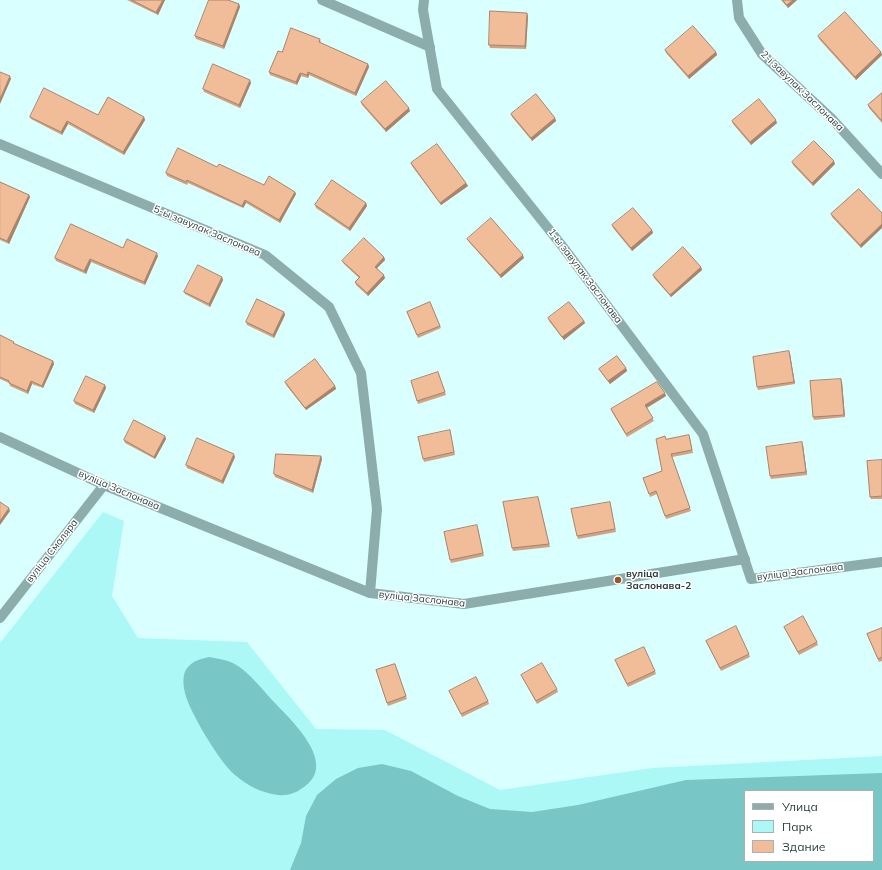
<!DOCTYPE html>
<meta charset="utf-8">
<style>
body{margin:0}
#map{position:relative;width:882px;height:870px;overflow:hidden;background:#d9fffe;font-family:Mulish,sans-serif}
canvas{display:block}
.legend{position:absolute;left:744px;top:790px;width:130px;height:72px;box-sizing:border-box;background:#fff;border:1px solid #aab1b1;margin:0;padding:5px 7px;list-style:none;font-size:12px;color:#2a3d3c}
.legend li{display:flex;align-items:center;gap:8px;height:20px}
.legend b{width:20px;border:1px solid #aab1b1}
</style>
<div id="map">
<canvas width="882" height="870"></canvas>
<ul class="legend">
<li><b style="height:5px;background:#8dadac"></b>Улица</li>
<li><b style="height:11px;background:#acf8f7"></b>Парк</li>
<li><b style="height:11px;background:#f1bd98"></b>Здание</li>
</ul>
</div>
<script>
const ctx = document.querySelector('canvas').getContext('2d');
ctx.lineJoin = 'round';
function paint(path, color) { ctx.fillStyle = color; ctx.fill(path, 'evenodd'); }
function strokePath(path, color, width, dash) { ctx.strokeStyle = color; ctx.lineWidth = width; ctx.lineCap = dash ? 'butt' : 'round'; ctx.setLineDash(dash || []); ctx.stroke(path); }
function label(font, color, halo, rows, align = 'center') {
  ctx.font = font + ' Mulish,sans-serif'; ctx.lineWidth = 3; ctx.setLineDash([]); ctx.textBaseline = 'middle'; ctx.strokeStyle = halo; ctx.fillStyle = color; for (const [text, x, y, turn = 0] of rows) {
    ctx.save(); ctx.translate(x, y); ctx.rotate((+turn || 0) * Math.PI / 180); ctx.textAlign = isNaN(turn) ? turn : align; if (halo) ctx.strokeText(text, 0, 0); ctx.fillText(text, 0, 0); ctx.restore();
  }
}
paint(new Path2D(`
 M 103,512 L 124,521 L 112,596 L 138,638 L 247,642 L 316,729 L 385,730 L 500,790 L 652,768 L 882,756 L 882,870 L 0,870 L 0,643 ZM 745,791 L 873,791 L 873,861 L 745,861 Z`), '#acf8f7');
paint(new Path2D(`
 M 209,657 C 220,659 229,660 238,666 C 251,675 262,689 272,700 C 290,719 339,763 304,787 C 296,793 288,796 278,795 C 262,793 248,786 235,775 C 220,763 189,711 185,693 C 183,685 182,673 188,667 C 194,660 201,659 209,657 Z
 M 382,764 L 411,771 L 458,796 L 490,809 L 532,812 L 578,805 L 686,780 L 882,773 L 882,870 L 290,870 L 301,843 L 306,816 L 317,795 L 336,779 L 358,768 ZM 745,791 L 873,791 L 873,861 L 745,861 Z`), '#78c7c6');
strokePath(new Path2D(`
 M 322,0 L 430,47
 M 737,0 L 739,18 L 762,54 L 833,120 L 882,174
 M 0,144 L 265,255 L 329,307 L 361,373 L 377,509 L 370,593
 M 0,437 L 104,485 L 370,593 L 464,604 L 745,559
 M 0,618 L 104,485`), '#8dadac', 10);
strokePath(new Path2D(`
 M 424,0 L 423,10 L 437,89 L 563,247 L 703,434 L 751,579 L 882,562`), '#8dadac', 10);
paint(new Path2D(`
 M 127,0 L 165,0 L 158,15 Z
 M 781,0 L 797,0 L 788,8 Z
 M 239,4 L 240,7 L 224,49 L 196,39 L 195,36 Z
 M 528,16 L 526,49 L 490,48 L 489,45 Z
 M 818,36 L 881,52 L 882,55 L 856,80 L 819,39 Z
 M 320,39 L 321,43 L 368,64 L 369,67 L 356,96 L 309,75 L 308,78 L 301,76 L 297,85 L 270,75 L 269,72 L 282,52 Z
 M 665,50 L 716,52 L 717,55 L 689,79 L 666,53 Z
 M 251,83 L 240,108 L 204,92 L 203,89 Z
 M 882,93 L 882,123 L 869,108 L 868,105 Z
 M 361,102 L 410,111 L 386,132 L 362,105 Z
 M 511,114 L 555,118 L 556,121 L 532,141 L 512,117 Z
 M 98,115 L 144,117 L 145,120 L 124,155 L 68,124 L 62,135 L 31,119 L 30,117 Z
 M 732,121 L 777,123 L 751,145 L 733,124 Z
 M 792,162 L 835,164 L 813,186 L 793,165 Z
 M 411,163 L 466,183 L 468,186 L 441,205 L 412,166 Z
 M 217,167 L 264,185 L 295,192 L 296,194 L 280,223 L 246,203 L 243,208 L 188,183 L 187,185 L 167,176 L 166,173 Z
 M 0,182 L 29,195 L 30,197 L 9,244 L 0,240 Z
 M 859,189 L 861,248 L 832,217 L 831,214 Z
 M 366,203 L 367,206 L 350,231 L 316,208 L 315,205 Z
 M 612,225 L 652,230 L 653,233 L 632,251 L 613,228 Z
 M 467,239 L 524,258 L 501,278 L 469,242 Z
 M 123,248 L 158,256 L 145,285 L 91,262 L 86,274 L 56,261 L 55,258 Z
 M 384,257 L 385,260 L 377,268 L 385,278 L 368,296 L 356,285 L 355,282 L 359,278 L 344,264 L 342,261 Z
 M 701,267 L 702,270 L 671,297 L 654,278 L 653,275 Z
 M 222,277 L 223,280 L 210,307 L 185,294 L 184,292 Z
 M 430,302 L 441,328 L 418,338 L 407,312 Z
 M 284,312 L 285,315 L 274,338 L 247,325 L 246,322 Z
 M 548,318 L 584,321 L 585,323 L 564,340 L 549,321 Z
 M 0,335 L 15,344 L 53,361 L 54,364 L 43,388 L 32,384 L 28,394 L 10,386 L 9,383 L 0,379 Z
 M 790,354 L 795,384 L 758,390 L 757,387 Z
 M 626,368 L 627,371 L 610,384 L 600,371 L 599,369 Z
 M 438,372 L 446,395 L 418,404 L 417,401 Z
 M 285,382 L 335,386 L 336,389 L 306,410 L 286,385 Z
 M 842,382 L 845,417 L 814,420 L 813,417 Z
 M 105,385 L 106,388 L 94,413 L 75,404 L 74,401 Z
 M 666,396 L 647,408 L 654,421 L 627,437 L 612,412 L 611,409 Z
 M 450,430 L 455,455 L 424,462 L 423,459 Z
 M 165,436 L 166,439 L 155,459 L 125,443 L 124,440 Z
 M 690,438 L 693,453 L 672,457 L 691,511 L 666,519 L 657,494 L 650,497 L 643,478 L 662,471 L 666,439 Z
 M 803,445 L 807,475 L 771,479 L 770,476 Z
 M 321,456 L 322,459 L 313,493 L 275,477 L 274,474 Z
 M 235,457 L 223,484 L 187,468 L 186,465 Z
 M 882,460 L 882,499 L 871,499 L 870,497 Z
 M 538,497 L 550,547 L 513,551 L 512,548 Z
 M 610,502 L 616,532 L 578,539 L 577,536 Z
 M 478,528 L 484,556 L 451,563 L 450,560 Z
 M 784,627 L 817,642 L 818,645 L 799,655 Z
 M 882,628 L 882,661 L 879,662 L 867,634 Z
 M 706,641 L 749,654 L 750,657 L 721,671 Z
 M 616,663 L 655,671 L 656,674 L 628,687 Z
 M 395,664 L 407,699 L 388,706 L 376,670 Z
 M 521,675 L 557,689 L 558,692 L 537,704 Z
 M 449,691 L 488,701 L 489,704 L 462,717 Z`), '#cfa383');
paint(new Path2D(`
 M 163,0 L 165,0 L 158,15 L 156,12 Z
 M 793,0 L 797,0 L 788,8 L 787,5 Z
 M 239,4 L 240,7 L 224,49 L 223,46 Z
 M 527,13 L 528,16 L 526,49 L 525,46 Z
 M 716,52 L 717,55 L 689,79 L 688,76 Z
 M 881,52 L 882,55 L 856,80 L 855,77 Z
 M 368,64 L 369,67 L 356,96 L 355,93 Z
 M 308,72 L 309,75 L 308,78 L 307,75 Z
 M 300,73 L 301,76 L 297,85 L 296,82 Z
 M 10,76 L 11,79 L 0,104 L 0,99 Z
 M 250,80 L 251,83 L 240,108 L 239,105 Z
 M 409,108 L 410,111 L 386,132 L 385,129 Z
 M 144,117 L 145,120 L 124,155 L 123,152 Z
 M 555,118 L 556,121 L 532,141 L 531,138 Z
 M 776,120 L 777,123 L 751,145 L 750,142 Z
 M 67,121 L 68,124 L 62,135 L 61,132 Z
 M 834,161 L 835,164 L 813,186 L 812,183 Z
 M 466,183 L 468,186 L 441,205 L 440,203 Z
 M 295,192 L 296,194 L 280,223 L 279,220 Z
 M 29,195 L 30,197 L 9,244 L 7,241 Z
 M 245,200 L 246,203 L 243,208 L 242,206 Z
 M 366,203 L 367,206 L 350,231 L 349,228 Z
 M 882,224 L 882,228 L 861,248 L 860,245 Z
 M 652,230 L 653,233 L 632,251 L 631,248 Z
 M 157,253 L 158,256 L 145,285 L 144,282 Z
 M 523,255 L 524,258 L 501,278 L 500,275 Z
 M 384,257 L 385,260 L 376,269 L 375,267 Z
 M 90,259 L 91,262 L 86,274 L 84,271 Z
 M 701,267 L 702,270 L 671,297 L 670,295 Z
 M 384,275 L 385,278 L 368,296 L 367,293 Z
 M 222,277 L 223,280 L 210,307 L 209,304 Z
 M 284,312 L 285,315 L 274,338 L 273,335 Z
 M 584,321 L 585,323 L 564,340 L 562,337 Z
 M 789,351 L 790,354 L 795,384 L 794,382 Z
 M 53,361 L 54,364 L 43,388 L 42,386 Z
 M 626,368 L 627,371 L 610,384 L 608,381 Z
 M 841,379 L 842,382 L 845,417 L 844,415 Z
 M 31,381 L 32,384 L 28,394 L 27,391 Z
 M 105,385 L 106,388 L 94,413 L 93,410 Z
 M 335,386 L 336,389 L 306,410 L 305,408 Z
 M 665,393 L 666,396 L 646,408 L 645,405 Z
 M 165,436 L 166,439 L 155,459 L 154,457 Z
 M 802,442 L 803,445 L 807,475 L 806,472 Z
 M 234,454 L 235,457 L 223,484 L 222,481 Z
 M 321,456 L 322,459 L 313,493 L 312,490 Z
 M 9,508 L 10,511 L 0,525 L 0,521 Z`), '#a9846a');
const building = new Path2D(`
 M 132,0 L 163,0 L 156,12 Z
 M 209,0 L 228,0 L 239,4 L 223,46 L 195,36 Z
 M 783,0 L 793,0 L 787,5 Z
 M 490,11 L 527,13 L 525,46 L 489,45 Z
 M 845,12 L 881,52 L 855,77 L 818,36 Z
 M 693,26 L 716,52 L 688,76 L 665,50 Z
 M 291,28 L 320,39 L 319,42 L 368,64 L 355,93 L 308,72 L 307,75 L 300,73 L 296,82 L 269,72 L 278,51 L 282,52 Z
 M 213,64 L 250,80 L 239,105 L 203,89 Z
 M 0,72 L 10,76 L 0,99 Z
 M 386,81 L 409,108 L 385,129 L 361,102 Z
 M 44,88 L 98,115 L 108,97 L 144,117 L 123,152 L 67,121 L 61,132 L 30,117 Z
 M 882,93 L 882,121 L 868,105 Z
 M 536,94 L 555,118 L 531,138 L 511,114 Z
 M 759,99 L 776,120 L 750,142 L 732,121 Z
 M 814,141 L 834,161 L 812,183 L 792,162 Z
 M 437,144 L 466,183 L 440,203 L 411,163 Z
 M 178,148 L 217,167 L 219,164 L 264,185 L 269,176 L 295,192 L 279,220 L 245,200 L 242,206 L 187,180 L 186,182 L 166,173 Z
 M 332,180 L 366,203 L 349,228 L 315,205 Z
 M 0,182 L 29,195 L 7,241 L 0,238 Z
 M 859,189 L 882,213 L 882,224 L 860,245 L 831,214 Z
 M 633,208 L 652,230 L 631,248 L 612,225 Z
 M 491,218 L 523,255 L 500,275 L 467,239 Z
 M 71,224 L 123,248 L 127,239 L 157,253 L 144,282 L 90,259 L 84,271 L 55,258 Z
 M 364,238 L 384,257 L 375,267 L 384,275 L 367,293 L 355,282 L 360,277 L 342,261 Z
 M 683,247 L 701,267 L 670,295 L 653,275 Z
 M 198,265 L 222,277 L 209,304 L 184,292 Z
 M 257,299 L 284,312 L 273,335 L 246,322 Z
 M 430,302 L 440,326 L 417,335 L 407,312 Z
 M 569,302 L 584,321 L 562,337 L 548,318 Z
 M 0,335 L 14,342 L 13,343 L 53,361 L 42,386 L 31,381 L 27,391 L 9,383 L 9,381 L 0,377 Z
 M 789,351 L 794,382 L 757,387 L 753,357 Z
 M 617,356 L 626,368 L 608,381 L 599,369 Z
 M 315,359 L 335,386 L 305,408 L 285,382 Z
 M 438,372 L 445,392 L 417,401 L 411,381 Z
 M 86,376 L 105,385 L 93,410 L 74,401 Z
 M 841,379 L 844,415 L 813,417 L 810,381 Z
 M 657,382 L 665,393 L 645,405 L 653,418 L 626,434 L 611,409 Z
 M 134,420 L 165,436 L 154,457 L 124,440 Z
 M 450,430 L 454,452 L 423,459 L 418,437 Z
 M 689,435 L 692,450 L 671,454 L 690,508 L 665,516 L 656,491 L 649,494 L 643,478 L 662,471 L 656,439 L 665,436 L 666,439 Z
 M 197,438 L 234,454 L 222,481 L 186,465 Z
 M 802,442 L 806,472 L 770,476 L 766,447 Z
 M 276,454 L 321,456 L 312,490 L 274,474 Z
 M 882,460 L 882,496 L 870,497 L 867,461 Z
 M 538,497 L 549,544 L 512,548 L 503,502 Z
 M 0,502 L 9,508 L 0,521 Z
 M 610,502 L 615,529 L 577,536 L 571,509 Z
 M 477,525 L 483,553 L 450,560 L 444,532 Z
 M 803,616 L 817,642 L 798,652 L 784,627 Z
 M 736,626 L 749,654 L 720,668 L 706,641 Z
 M 882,628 L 882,657 L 878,659 L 867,634 Z
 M 644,647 L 655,671 L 627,684 L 615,660 Z
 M 542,663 L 557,689 L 536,701 L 521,675 Z
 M 395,664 L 406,696 L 387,703 L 376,670 Z
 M 476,677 L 488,701 L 461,714 L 449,691 Z`);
paint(building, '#f1bd98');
strokePath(building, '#a9846a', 1);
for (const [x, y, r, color] of [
 [618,580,4,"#985722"]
]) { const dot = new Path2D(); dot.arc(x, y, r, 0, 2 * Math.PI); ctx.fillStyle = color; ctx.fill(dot); strokePath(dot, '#fff', 1.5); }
label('10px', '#2a3d3c', '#fff', [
 ["2-і завулак Заслонава",802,91,44],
 ["5-ы завулак Заслонава",207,231,23],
 ["1-ы завулак Заслонава",585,276,53],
 ["вуліца Заслонава",119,490,23],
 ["вуліца Смаляра",52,551,-52],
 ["вуліца Заслонава",800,572,-7],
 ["вуліца Заслонава",422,599,6]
]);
label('bold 10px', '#2a3d3c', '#fff', [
 ["вуліца",626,574],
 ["Заслонава-2",626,586]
], 'left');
</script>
